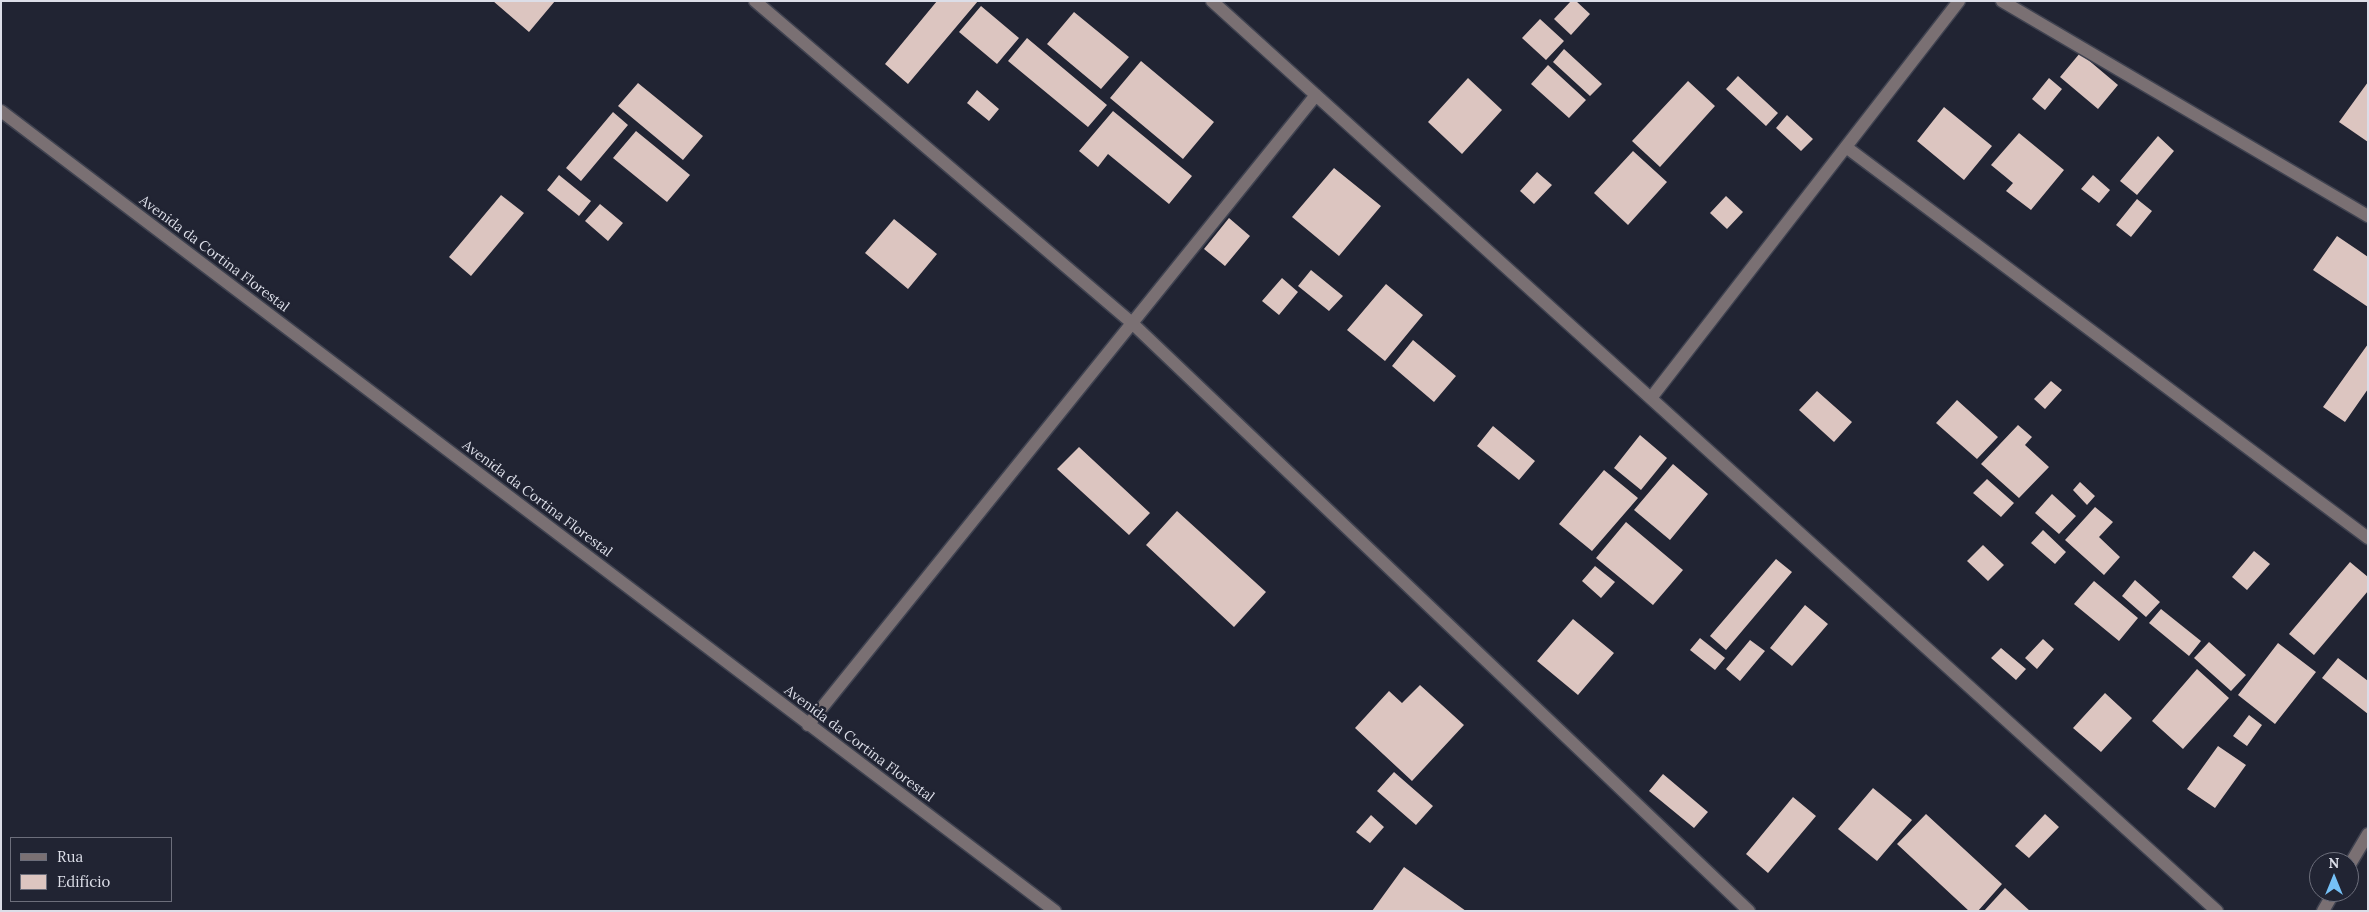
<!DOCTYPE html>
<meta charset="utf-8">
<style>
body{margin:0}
#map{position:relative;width:2369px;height:912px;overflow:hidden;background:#212433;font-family:Lora,serif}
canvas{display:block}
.frame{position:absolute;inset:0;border:2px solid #dcdee8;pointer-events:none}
.legend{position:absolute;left:10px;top:837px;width:162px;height:65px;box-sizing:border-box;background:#212433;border:1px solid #6c6e7b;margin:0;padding:6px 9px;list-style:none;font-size:15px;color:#dcdee8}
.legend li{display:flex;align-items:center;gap:10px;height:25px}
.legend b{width:25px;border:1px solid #6c6e7b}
.north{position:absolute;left:2309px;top:852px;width:50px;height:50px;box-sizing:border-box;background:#212433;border:1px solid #6c6e7b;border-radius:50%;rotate:0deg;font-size:14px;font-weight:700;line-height:20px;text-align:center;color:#dcdee8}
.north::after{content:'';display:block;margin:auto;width:18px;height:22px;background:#75c0f6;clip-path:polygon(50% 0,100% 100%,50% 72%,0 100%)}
</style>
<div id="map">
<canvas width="2369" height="912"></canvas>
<div class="frame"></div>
<ul class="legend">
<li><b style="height:6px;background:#7a7073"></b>Rua</li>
<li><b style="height:14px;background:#dcc5c0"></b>Edifício</li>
</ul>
<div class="north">N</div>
</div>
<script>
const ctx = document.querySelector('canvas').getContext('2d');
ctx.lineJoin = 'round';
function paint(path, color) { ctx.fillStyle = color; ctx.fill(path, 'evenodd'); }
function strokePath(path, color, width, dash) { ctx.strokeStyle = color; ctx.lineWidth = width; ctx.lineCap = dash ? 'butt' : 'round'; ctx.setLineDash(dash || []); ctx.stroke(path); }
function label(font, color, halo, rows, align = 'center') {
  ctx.font = font + ' Lora,serif'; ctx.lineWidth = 5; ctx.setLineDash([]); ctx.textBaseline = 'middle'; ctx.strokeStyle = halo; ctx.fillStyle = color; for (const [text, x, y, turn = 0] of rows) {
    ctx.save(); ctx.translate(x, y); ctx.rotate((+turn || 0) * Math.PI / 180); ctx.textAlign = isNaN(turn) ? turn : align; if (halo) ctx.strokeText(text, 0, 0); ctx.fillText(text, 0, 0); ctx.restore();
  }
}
paint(new Path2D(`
 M 493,1 L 555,1 L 529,32 Z
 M 937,1 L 978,1 L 908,84 L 885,64 Z
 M 1571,1 L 1576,1 L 1590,14 L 1571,35 L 1554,19 Z
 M 981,6 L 1019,38 L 997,64 L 959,32 Z
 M 1074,12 L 1129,57 L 1101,89 L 1047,44 Z
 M 1540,19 L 1564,41 L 1546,60 L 1522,38 Z
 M 1027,38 L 1107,105 L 1088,127 L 1008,61 Z
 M 1564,49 L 1602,84 L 1590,96 L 1553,62 Z
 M 2080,53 L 2118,85 L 2098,109 L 2060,77 Z
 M 1141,61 L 1214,122 L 1183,159 L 1110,98 Z
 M 1548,65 L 1586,100 L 1569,118 L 1531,84 Z
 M 1738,76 L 1778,113 L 1766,126 L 1726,89 Z
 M 1468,78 L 1502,110 L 1462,154 L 1428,122 Z
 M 2049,78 L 2062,89 L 2045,110 L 2032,99 Z
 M 1688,81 L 1715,106 L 1660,167 L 1632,141 Z
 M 2368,82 L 2368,142 L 2339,122 Z
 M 638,83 L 703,136 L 683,160 L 618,106 Z
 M 977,90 L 999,109 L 989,121 L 967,103 Z
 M 1944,107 L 1992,146 L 1964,180 L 1917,141 Z
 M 1113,111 L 1192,176 L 1169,204 L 1108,154 L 1098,167 L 1079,151 Z
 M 613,112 L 628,125 L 581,181 L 566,168 Z
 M 1787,115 L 1813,139 L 1801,151 L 1776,128 Z
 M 636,131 L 690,175 L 667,202 L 613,158 Z
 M 2019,133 L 2064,170 L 2031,210 L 2006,191 L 2013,183 L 1991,165 Z
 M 2158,136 L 2174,151 L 2137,195 L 2120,181 Z
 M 1633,151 L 1667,182 L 1628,225 L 1594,193 Z
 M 1334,168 L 1381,206 L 1339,256 L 1292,217 Z
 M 1537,172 L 1552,185 L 1534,204 L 1520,191 Z
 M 559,175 L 591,201 L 579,216 L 547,190 Z
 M 2093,175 L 2110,190 L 2099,203 L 2081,189 Z
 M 501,195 L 524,213 L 471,276 L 449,257 Z
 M 1726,196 L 1743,212 L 1727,229 L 1710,213 Z
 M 2137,199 L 2152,211 L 2131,237 L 2116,225 Z
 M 600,204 L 623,223 L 608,241 L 585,221 Z
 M 1229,218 L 1250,236 L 1225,266 L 1204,249 Z
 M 894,219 L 937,254 L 908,289 L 865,253 Z
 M 2337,236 L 2368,257 L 2368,307 L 2313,270 Z
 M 1311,270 L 1343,296 L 1329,311 L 1298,286 Z
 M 1282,278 L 1298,292 L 1279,315 L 1262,301 Z
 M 1386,284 L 1423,315 L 1385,361 L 1347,330 Z
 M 1413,340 L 1456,376 L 1434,402 L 1392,366 Z
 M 2368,344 L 2368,389 L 2345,422 L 2323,407 Z
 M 2051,381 L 2062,390 L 2045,409 L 2034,399 Z
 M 1817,391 L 1852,422 L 1834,442 L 1799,410 Z
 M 1957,400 L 1998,437 L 1977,459 L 1936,423 Z
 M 2018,425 L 2032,437 L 2025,445 L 2049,467 L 2019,498 L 1981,464 Z
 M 1493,426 L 1535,461 L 1519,480 L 1477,446 Z
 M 1640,435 L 1667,458 L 1641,490 L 1614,468 Z
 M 1079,447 L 1150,513 L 1129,535 L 1057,469 Z
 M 1673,464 L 1708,494 L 1670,540 L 1634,510 Z
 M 1604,470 L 1638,498 L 1592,551 L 1559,524 Z
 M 1987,479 L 2014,503 L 2001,517 L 1973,493 Z
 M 2080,482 L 2095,496 L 2087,505 L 2073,490 Z
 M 2052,494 L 2076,516 L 2059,534 L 2035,513 Z
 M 2095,507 L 2113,522 L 2099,537 L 2120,557 L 2104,575 L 2065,540 Z
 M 1177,511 L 1266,592 L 1234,627 L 1146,545 Z
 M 1626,522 L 1683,570 L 1653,605 L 1596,558 Z
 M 2043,530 L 2066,552 L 2055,564 L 2031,543 Z
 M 1983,545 L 2004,565 L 1988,581 L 1967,561 Z
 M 2254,551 L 2270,564 L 2247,590 L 2232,577 Z
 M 1776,559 L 1792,572 L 1726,650 L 1710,636 Z
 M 2350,562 L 2368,577 L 2368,591 L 2314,655 L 2289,634 Z
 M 1595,566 L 1615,582 L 1601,598 L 1582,581 Z
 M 2135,580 L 2160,602 L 2146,617 L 2122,596 Z
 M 2094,581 L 2138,618 L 2119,641 L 2074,604 Z
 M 1805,605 L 1828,624 L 1792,666 L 1770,648 Z
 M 2161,609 L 2201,641 L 2189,656 L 2149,623 Z
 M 1573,619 L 1614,653 L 1578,695 L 1537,661 Z
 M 1700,638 L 1725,658 L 1715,670 L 1690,650 Z
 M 2043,639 L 2054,649 L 2037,669 L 2025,658 Z
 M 1750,640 L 1765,651 L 1740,681 L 1726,669 Z
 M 2209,642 L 2246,675 L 2231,691 L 2194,658 Z
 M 2278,643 L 2316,672 L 2275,724 L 2238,695 Z
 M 2001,648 L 2026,669 L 2016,680 L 1991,658 Z
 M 2338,658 L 2368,681 L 2368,714 L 2322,678 Z
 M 2197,669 L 2229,698 L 2183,749 L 2152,721 Z
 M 1420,685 L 1464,725 L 1412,781 L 1355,728 L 1389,691 L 1402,703 Z
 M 2105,693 L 2132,718 L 2101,752 L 2073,728 Z
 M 2249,715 L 2262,725 L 2247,746 L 2233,736 Z
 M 2218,746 L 2246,765 L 2215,808 L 2187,789 Z
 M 1394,772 L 1433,806 L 1416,825 L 1377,791 Z
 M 1663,774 L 1708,812 L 1694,828 L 1649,791 Z
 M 1873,788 L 1912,820 L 1877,861 L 1838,829 Z
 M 1793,797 L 1816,816 L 1768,873 L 1746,854 Z
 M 1926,814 L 2002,884 L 1978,911 L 1969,911 L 1897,844 Z
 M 2045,814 L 2059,827 L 2029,858 L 2015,846 Z
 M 1371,815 L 1384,827 L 1370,843 L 1356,832 Z
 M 1404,867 L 1466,911 L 1372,911 Z
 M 2005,888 L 2030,911 L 1984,911 Z`), '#dcc5c0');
const minor = new Path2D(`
 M 755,1 L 1132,323 L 1749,911
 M 1212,1 L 2217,911
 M 2002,1 L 2368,216
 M 1,111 L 1055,911
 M 1846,147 L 2368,538
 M 1651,398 L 1959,1
 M 808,725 L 1316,95
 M 2349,866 L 2368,834
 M 2323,911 L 2334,892`);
strokePath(minor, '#3f4250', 15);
strokePath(minor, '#7a7073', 12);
label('14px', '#dcdee8', '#212433', [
 ["Avenida da Cortina Florestal",214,254,37],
 ["Avenida da Cortina Florestal",537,499,37],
 ["Avenida da Cortina Florestal",859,744,37]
]);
</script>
